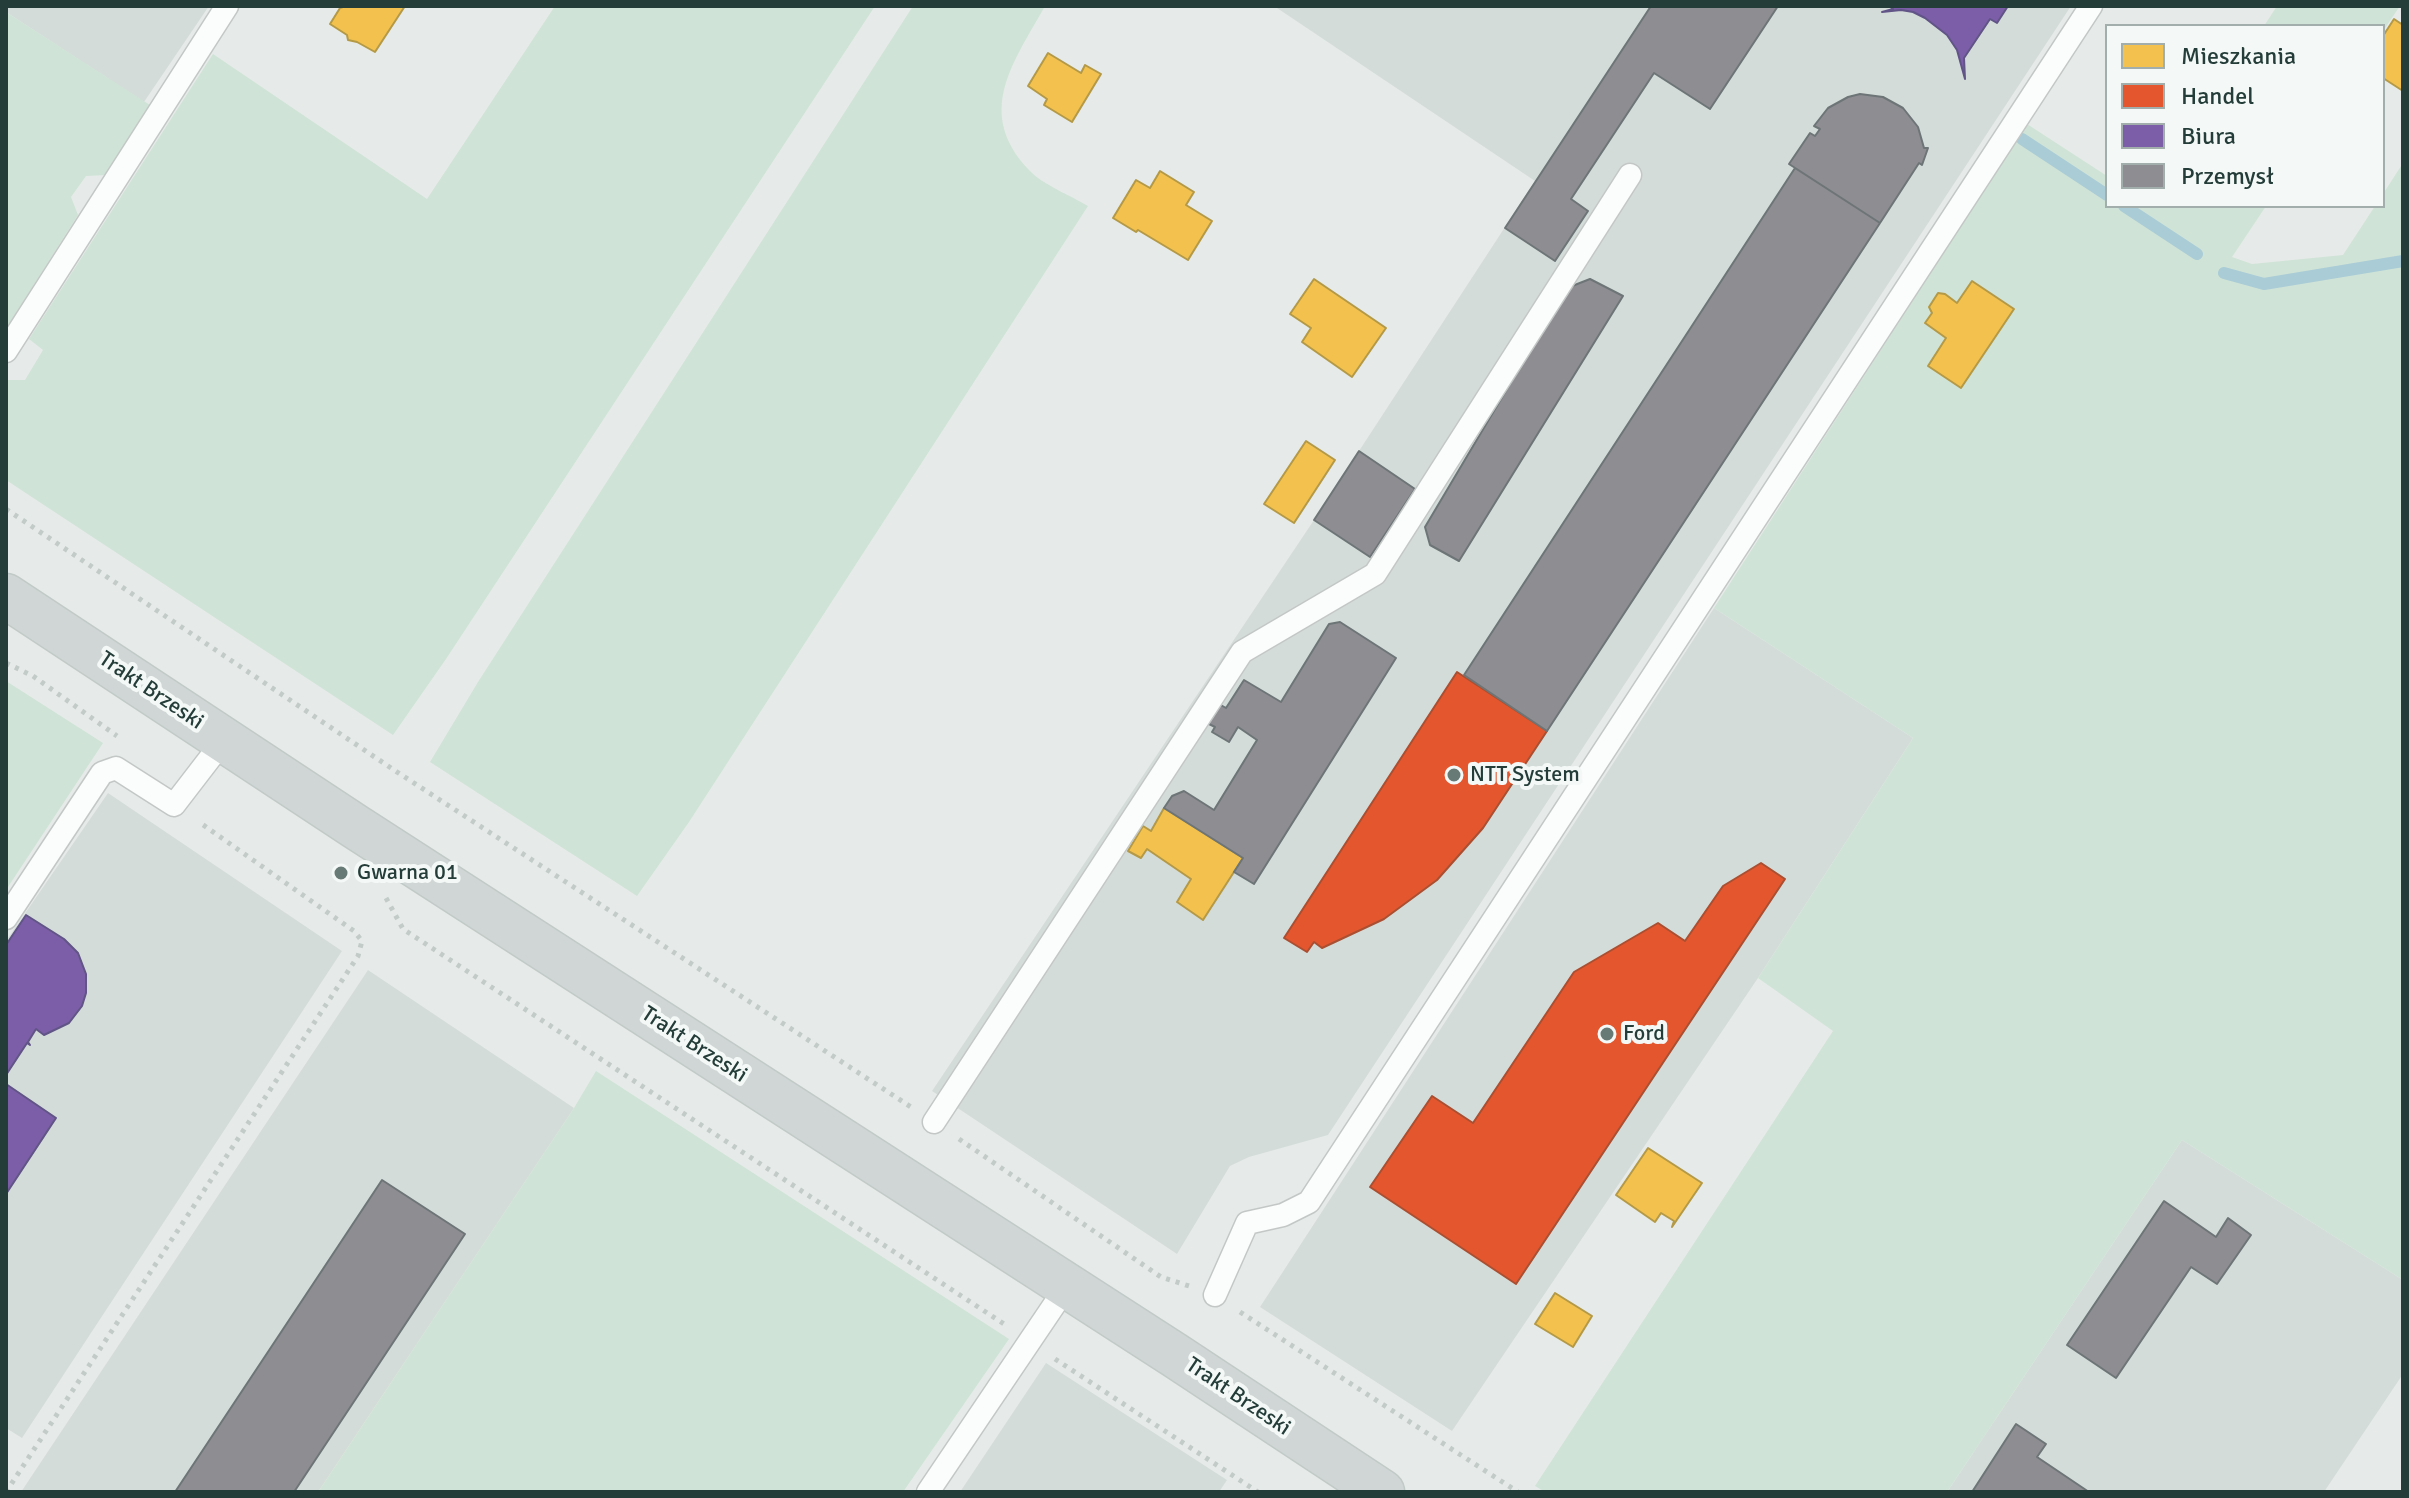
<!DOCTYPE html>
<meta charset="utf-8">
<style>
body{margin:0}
#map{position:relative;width:2409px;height:1498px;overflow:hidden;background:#e6ebe9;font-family:Signika,sans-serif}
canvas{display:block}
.frame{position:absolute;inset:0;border:8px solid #243d38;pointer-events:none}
.legend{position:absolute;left:2105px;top:24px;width:280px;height:184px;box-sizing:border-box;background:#f4f9f7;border:2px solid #a1aeab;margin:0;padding:10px 14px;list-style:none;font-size:24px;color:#243d38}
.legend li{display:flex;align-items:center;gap:16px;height:40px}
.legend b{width:40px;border:2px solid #a1aeab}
</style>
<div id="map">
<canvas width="2409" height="1498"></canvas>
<div class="frame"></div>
<ul class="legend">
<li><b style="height:22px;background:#f2c14e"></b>Mieszkania</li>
<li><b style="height:22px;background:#e4572e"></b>Handel</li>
<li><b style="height:22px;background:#7b5ea7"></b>Biura</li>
<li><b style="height:22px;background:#8d8d92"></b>Przemysł</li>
</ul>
</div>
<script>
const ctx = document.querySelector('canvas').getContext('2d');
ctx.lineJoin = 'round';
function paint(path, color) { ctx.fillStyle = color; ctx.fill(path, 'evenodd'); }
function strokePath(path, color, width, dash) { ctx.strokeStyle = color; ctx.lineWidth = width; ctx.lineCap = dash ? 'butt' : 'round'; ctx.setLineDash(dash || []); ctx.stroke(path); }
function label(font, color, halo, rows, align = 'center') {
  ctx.font = font + ' Signika,sans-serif'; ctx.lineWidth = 8; ctx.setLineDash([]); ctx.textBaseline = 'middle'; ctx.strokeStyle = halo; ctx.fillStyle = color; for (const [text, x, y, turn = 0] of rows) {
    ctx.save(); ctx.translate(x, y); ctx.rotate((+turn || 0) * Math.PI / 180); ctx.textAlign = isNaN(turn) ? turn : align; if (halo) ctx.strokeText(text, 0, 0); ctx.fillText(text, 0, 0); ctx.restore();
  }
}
paint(new Path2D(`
 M 6,6 L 209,6 L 144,102 L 6,12 Z
 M 1274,6 L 2071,6 L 1328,1135 L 1249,1157 L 1230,1166 L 1177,1254 L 932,1091 L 1314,520 L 1535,181 Z
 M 1714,608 L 1913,738 L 1758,978 L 1452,1431 L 1260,1307 Z
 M 108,793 L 342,951 L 22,1438 L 6,1428 L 6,941 Z
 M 368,970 L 574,1108 L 318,1492 L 21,1492 Z
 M 2182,1140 L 2403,1280 L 2403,1374 L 2324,1492 L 1947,1492 Z
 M 1046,1363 L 1227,1480 L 1219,1492 L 960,1492 Z`), '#d4dcd9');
paint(new Path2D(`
 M 555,6 L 875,6 L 446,659 L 393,735 L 6,480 L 6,380 L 25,380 L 43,350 L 29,339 L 213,54 L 427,199 Z
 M 913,6 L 1045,6 C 1014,62 974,112 1029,170 C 1043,185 1070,195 1088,206 L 689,822 L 637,896 L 430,762 L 478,682 Z
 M 2277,6 L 2400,6 L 2383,31 L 2383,26 L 2264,26 Z
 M 6,12 L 150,105 L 106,175 L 86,176 L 71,197 L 78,215 L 6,329 Z
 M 2027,124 L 2107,176 L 2107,206 L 2266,206 L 2232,257 L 2252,264 L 2343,255 L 2375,206 L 2383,206 L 2383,194 L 2403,163 L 2403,1280 L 2182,1140 L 1947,1492 L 1545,1492 L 1535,1486 L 1833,1031 L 1758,978 L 1913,738 L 1714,608 Z
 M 6,681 L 103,743 L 6,890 Z
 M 596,1071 L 1009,1339 L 903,1492 L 318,1492 L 574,1108 Z`), '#d0e3d7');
const homes = new Path2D(`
 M 346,6 L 405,6 L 375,52 L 357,42 L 348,40 L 347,35 L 330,24 L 340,8 Z
 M 2394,19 L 2403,25 L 2403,91 L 2383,78 L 2383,36 Z
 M 1048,53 L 1081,73 L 1085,65 L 1101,74 L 1072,122 L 1044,105 L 1047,99 L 1028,86 Z
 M 1160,171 L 1194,192 L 1186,205 L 1212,221 L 1188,260 L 1138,230 L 1136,232 L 1113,218 L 1136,180 L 1150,188 Z
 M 1314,279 L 1386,328 L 1352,377 L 1302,342 L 1311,328 L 1290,314 Z
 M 1972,281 L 2014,309 L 1961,388 L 1928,366 L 1946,338 L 1925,323 L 1932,313 L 1929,307 L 1938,293 L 1945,294 L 1957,303 Z
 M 1306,441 L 1335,460 L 1294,523 L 1264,504 Z
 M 1164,808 L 1243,858 L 1203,920 L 1177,902 L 1191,879 L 1147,849 L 1141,858 L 1128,851 L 1143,826 L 1151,831 Z
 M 1648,1148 L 1702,1183 L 1672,1227 L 1674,1221 L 1661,1213 L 1655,1222 L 1616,1195 Z
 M 1555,1293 L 1592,1316 L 1573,1347 L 1535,1324 Z`);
paint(homes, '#f2c14e');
strokePath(homes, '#b49947', 2);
const shops = new Path2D(`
 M 1457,672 L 1547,731 L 1483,828 L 1437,880 L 1384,919 L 1322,948 L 1314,942 L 1307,952 L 1284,938 Z
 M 1761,863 L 1785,879 L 1516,1284 L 1370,1187 L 1432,1096 L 1473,1123 L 1574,972 L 1658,923 L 1685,941 L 1723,886 Z`);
paint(shops, '#e4572e');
strokePath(shops, '#aa4f31', 2);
const offices = new Path2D(`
 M 1889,6 L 2008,6 L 1997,23 L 1990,19 L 1964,58 L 1965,79 L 1957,50 L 1947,35 L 1925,18 L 1913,12 L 1901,10 L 1882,12 L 1893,9 Z
 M 26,915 L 64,939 L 78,953 L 86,974 L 86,993 L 82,1006 L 69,1023 L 44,1035 L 36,1029 L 28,1042 L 30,1045 L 27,1043 L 6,1075 L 6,945 Z
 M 6,1084 L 56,1118 L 6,1194 Z`);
paint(offices, '#7b5ea7');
strokePath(offices, '#615486', 2);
const industry = new Path2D(`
 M 1651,6 L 1778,6 L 1710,109 L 1654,73 L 1571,199 L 1588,211 L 1555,261 L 1505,228 Z
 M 1860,94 L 1883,97 L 1903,108 L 1918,127 L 1924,148 L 1928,148 L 1922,165 L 1919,163 L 1880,223 L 1789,164 L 1810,133 L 1815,136 L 1820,129 L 1814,126 L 1828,108 L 1848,97 Z
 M 1795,168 L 1880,223 L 1547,731 L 1464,675 Z
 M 1590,279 L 1623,296 L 1459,561 L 1430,545 L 1425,527 L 1567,288 Z
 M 1359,451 L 1415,489 L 1370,557 L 1314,520 Z
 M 1340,622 L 1396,658 L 1254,884 L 1234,872 L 1243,858 L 1164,808 L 1172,796 L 1184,791 L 1214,810 L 1257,740 L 1238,727 L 1229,742 L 1212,732 L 1215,727 L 1207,723 L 1219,704 L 1226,708 L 1244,680 L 1281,702 L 1329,624 Z
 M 382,1180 L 465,1234 L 294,1492 L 175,1492 Z
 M 2164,1201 L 2216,1237 L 2228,1218 L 2251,1235 L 2217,1284 L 2191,1267 L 2116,1378 L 2067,1345 Z
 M 2016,1424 L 2046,1444 L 2037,1457 L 2089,1492 L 1972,1492 Z`);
paint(industry, '#8d8d92');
strokePath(industry, '#6e7577', 2);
strokePath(new Path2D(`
 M 2022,139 L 2107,195
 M 2124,206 L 2197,254
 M 2224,273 L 2264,284 L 2403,261`), '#a9ccd6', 12);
const lane = new Path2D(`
 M 6,351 L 227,6
 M 6,918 L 102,773 L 116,768 L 174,805 L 224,740
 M 934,1122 L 1242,652 L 1375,574 L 1630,175
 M 1215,1295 L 1247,1223 L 1283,1215 L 1309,1202 L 2091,6
 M 928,1492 L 1067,1286`);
const primary = new Path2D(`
 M 6,596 L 356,827 L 1176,1356 L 1382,1492`);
strokePath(lane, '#c3c8c6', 25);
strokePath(primary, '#c2cac8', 47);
strokePath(new Path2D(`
 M 6,509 L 394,770 L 911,1107
 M 6,663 L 33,676 L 117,736
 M 386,898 L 403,929 L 1004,1324
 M 959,1139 L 1161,1277 L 1189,1286
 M 1240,1312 L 1518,1492
 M 1055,1359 L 1258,1492
 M 6,1492 L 358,956 L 362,941 L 354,931 L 199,822`), '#c2cbc8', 5, [4, 6]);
strokePath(lane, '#fbfcfc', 22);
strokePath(primary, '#cfd6d5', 44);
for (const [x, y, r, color] of [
 [1454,775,8,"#687a76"],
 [341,873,8,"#687a76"],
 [1607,1034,8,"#687a76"]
]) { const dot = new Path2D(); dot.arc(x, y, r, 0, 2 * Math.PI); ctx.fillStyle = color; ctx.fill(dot); strokePath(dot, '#f4f9f7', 3); }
label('22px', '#243d38', '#f4f9f7', [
 ["Trakt Brzeski",151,691,34],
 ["Trakt Brzeski",694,1045,33],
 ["Trakt Brzeski",1238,1397,34]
]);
label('22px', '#243d38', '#f4f9f7', [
 ["NTT System",1470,775],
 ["Gwarna 01",357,873],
 ["Ford",1623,1034]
], 'left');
</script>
